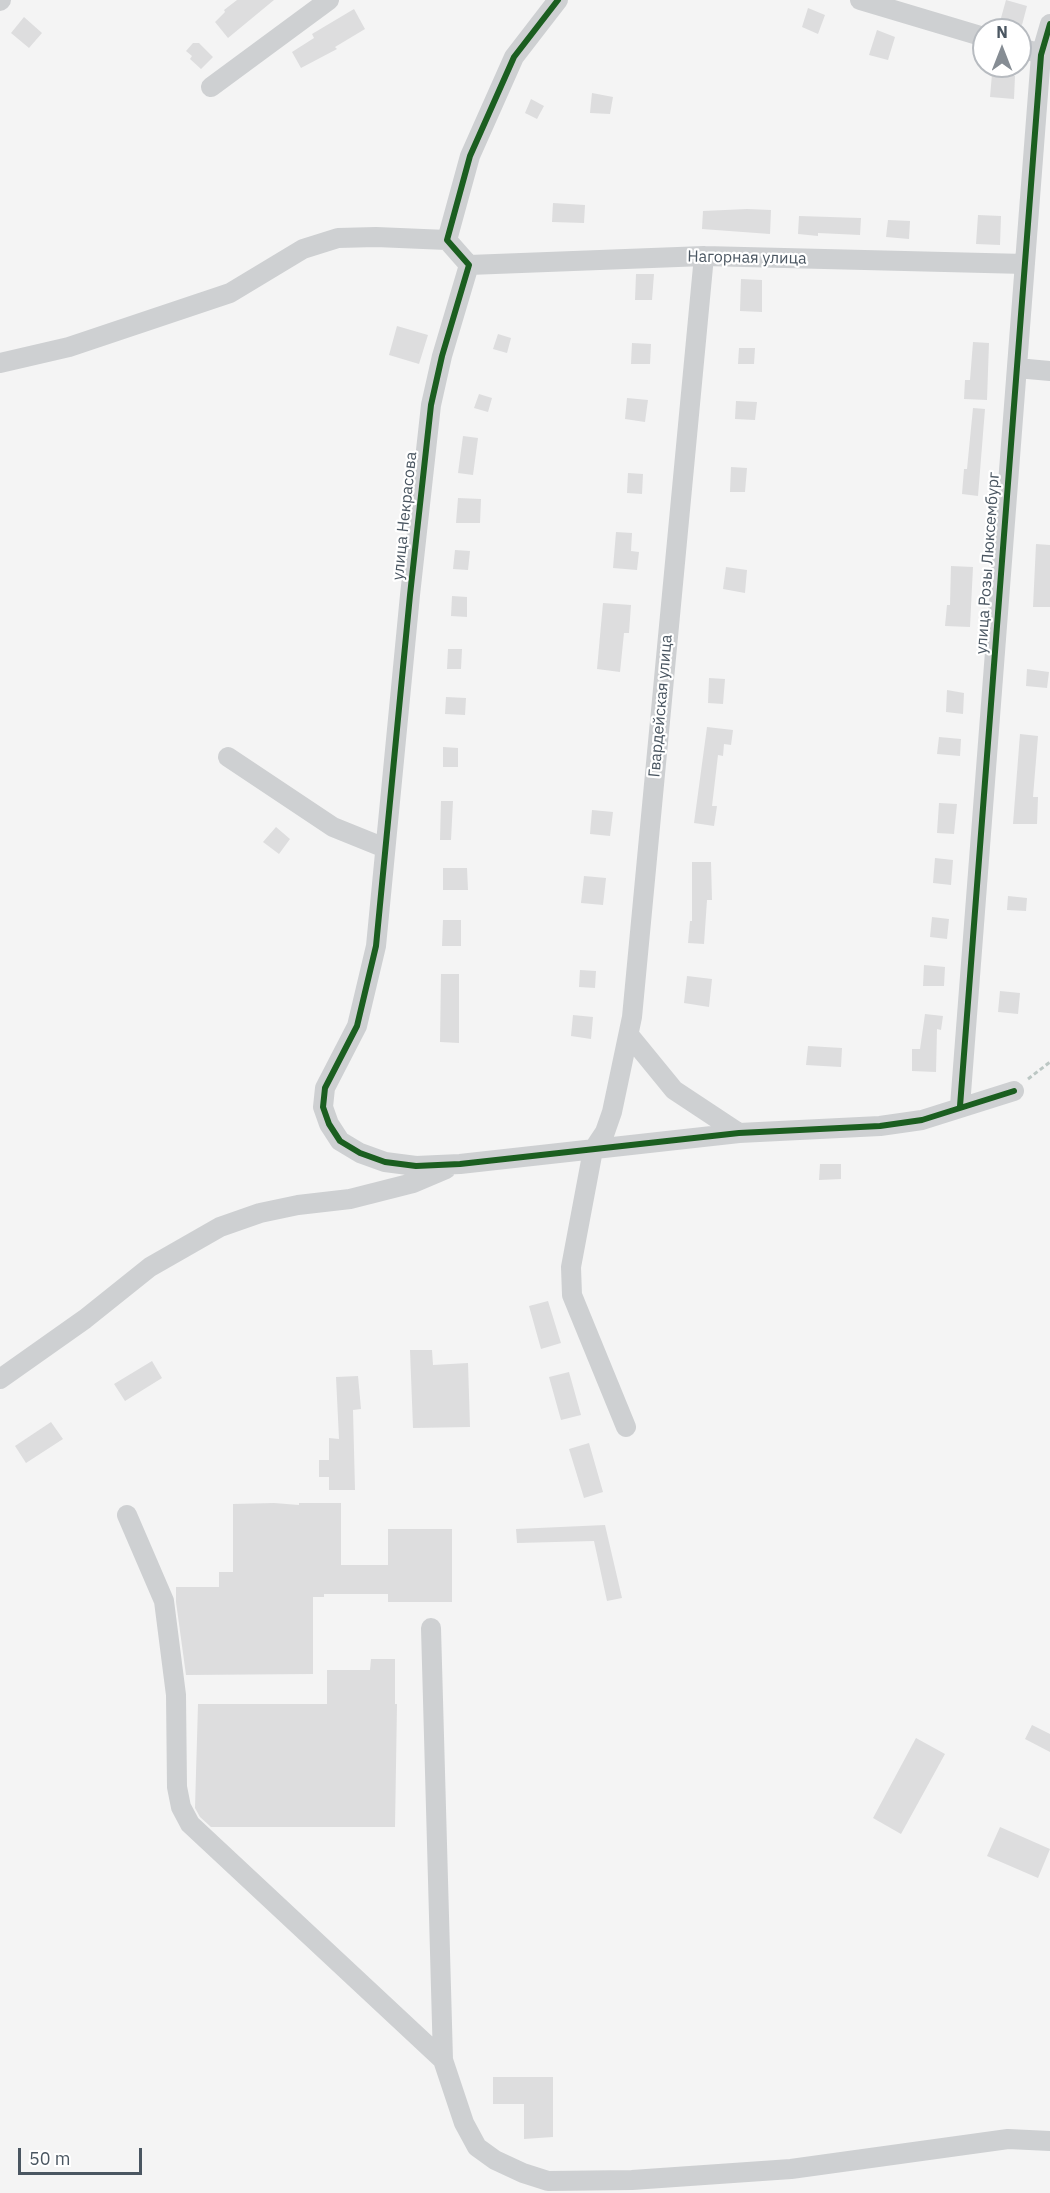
<!DOCTYPE html>
<meta charset="utf-8">
<style>
body{margin:0}
#map{position:relative;width:1050px;height:2193px;overflow:hidden;background:#f4f4f4;font-family:"IBM Plex Sans",sans-serif}
canvas{display:block}
.north{position:absolute;left:972px;top:18px;width:60px;height:60px;box-sizing:border-box;background:#fff;border:2px solid #b7bbc0;border-radius:50%;rotate:0deg;font-size:16px;font-weight:700;line-height:24px;text-align:center;color:#4a5661}
.north::after{content:'';display:block;margin:auto;width:21px;height:27px;background:#868d94;clip-path:polygon(50% 0,100% 100%,50% 72%,0 100%)}
.scale{position:absolute;left:18px;top:2148px;width:124px;height:27px;box-sizing:border-box;border:3px solid #4a5661;border-top:0;padding-left:8px;font-size:18px;line-height:21px;white-space:nowrap;color:#4a5661;-webkit-text-stroke:4px #fff;paint-order:stroke}
</style>
<div id="map">
<canvas width="1050" height="2193"></canvas>
<div class="north">N</div>
<div class="scale">50 m</div>
</div>
<script>
const ctx = document.querySelector('canvas').getContext('2d');
ctx.lineJoin = 'round';
function paint(path, color) { ctx.fillStyle = color; ctx.fill(path, 'evenodd'); }
function strokePath(path, color, width, dash) { ctx.strokeStyle = color; ctx.lineWidth = width; ctx.lineCap = dash ? 'butt' : 'round'; ctx.setLineDash(dash || []); ctx.stroke(path); }
function label(font, color, halo, rows, align = 'center') {
  ctx.font = font + ' "IBM Plex Sans",sans-serif'; ctx.lineWidth = 4.5; ctx.setLineDash([]); ctx.textBaseline = 'middle'; ctx.strokeStyle = halo; ctx.fillStyle = color; for (const [text, x, y, turn = 0] of rows) {
    ctx.save(); ctx.translate(x, y); ctx.rotate((+turn || 0) * Math.PI / 180); ctx.textAlign = isNaN(turn) ? turn : align; if (halo) ctx.strokeText(text, 0, 0); ctx.fillText(text, 0, 0); ctx.restore();
  }
}
paint(new Path2D(`
 M 237,0 L 274,0 L 228,38 L 215,22 L 225,12 L 224,10 Z
 M 1006,0 L 1027,6 L 1022,25 L 1001,18 Z
 M 808,8 L 825,15 L 818,34 L 802,27 Z
 M 354,9 L 365,29 L 335,47 L 337,49 L 301,68 L 292,52 L 314,38 L 312,34 Z
 M 24,17 L 42,33 L 29,48 L 11,33 Z
 M 877,30 L 895,37 L 888,60 L 869,55 Z
 M 193,43 L 199,43 L 213,57 L 201,69 L 190,59 L 192,56 L 186,51 Z
 M 992,74 L 1015,76 L 1014,99 L 990,97 Z
 M 592,93 L 613,97 L 610,114 L 590,113 Z
 M 531,99 L 544,106 L 537,119 L 525,113 Z
 M 553,203 L 585,205 L 584,223 L 552,222 Z
 M 747,209 L 771,210 L 770,234 L 702,229 L 703,211 Z
 M 978,215 L 1001,216 L 1000,245 L 976,244 Z
 M 799,216 L 861,218 L 860,235 L 818,233 L 818,236 L 798,234 Z
 M 888,220 L 910,221 L 909,239 L 886,237 Z
 M 636,274 L 654,274 L 652,300 L 635,300 Z
 M 741,279 L 762,280 L 762,312 L 740,311 Z
 M 397,326 L 428,335 L 419,364 L 389,355 Z
 M 498,334 L 511,338 L 507,353 L 493,349 Z
 M 973,342 L 989,343 L 987,400 L 964,399 L 965,380 L 970,380 Z
 M 632,343 L 651,344 L 650,364 L 631,364 Z
 M 739,348 L 755,348 L 754,364 L 738,364 Z
 M 479,394 L 492,398 L 488,412 L 474,408 Z
 M 627,398 L 648,400 L 645,422 L 625,419 Z
 M 736,401 L 757,402 L 755,420 L 735,419 Z
 M 973,408 L 985,409 L 978,496 L 962,494 L 964,469 L 967,469 Z
 M 463,436 L 478,438 L 473,475 L 458,473 Z
 M 731,467 L 747,468 L 745,492 L 730,492 Z
 M 628,473 L 643,474 L 642,494 L 627,493 Z
 M 458,498 L 481,499 L 480,523 L 456,523 Z
 M 616,532 L 632,533 L 631,551 L 639,552 L 637,570 L 613,568 Z
 M 1036,544 L 1050,545 L 1050,607 L 1033,607 Z
 M 455,550 L 470,551 L 468,570 L 453,569 Z
 M 951,566 L 973,567 L 970,627 L 945,626 L 947,605 L 950,605 Z
 M 726,567 L 747,570 L 745,593 L 723,589 Z
 M 452,596 L 467,597 L 467,617 L 451,616 Z
 M 603,603 L 631,605 L 629,633 L 624,633 L 620,672 L 597,669 Z
 M 448,649 L 462,649 L 461,669 L 447,669 Z
 M 1027,669 L 1049,672 L 1047,688 L 1026,686 Z
 M 709,678 L 725,679 L 723,704 L 708,703 Z
 M 947,690 L 964,693 L 963,714 L 946,712 Z
 M 446,697 L 466,698 L 465,715 L 445,714 Z
 M 707,727 L 733,730 L 731,745 L 724,744 L 723,756 L 718,755 L 712,806 L 717,806 L 714,826 L 694,823 Z
 M 1020,734 L 1038,736 L 1033,797 L 1038,797 L 1037,824 L 1013,824 Z
 M 939,737 L 961,739 L 960,756 L 937,754 Z
 M 443,747 L 458,748 L 458,767 L 443,767 Z
 M 441,801 L 453,801 L 451,840 L 440,840 Z
 M 939,803 L 957,804 L 954,834 L 937,833 Z
 M 592,810 L 613,812 L 610,836 L 590,834 Z
 M 276,827 L 290,839 L 279,854 L 263,842 Z
 M 935,858 L 953,860 L 951,885 L 933,883 Z
 M 692,862 L 711,862 L 712,900 L 707,900 L 704,944 L 688,943 L 690,921 L 692,921 Z
 M 443,868 L 467,868 L 468,890 L 443,890 Z
 M 584,876 L 606,878 L 603,905 L 581,903 Z
 M 1008,896 L 1027,898 L 1026,911 L 1007,910 Z
 M 932,917 L 949,919 L 947,939 L 930,937 Z
 M 443,920 L 461,920 L 461,946 L 442,946 Z
 M 924,965 L 945,967 L 944,986 L 923,986 Z
 M 580,970 L 596,971 L 595,988 L 579,987 Z
 M 441,974 L 459,974 L 459,1043 L 440,1042 Z
 M 687,976 L 712,979 L 709,1007 L 684,1003 Z
 M 1000,991 L 1020,993 L 1018,1014 L 998,1012 Z
 M 925,1014 L 943,1016 L 941,1030 L 937,1029 L 936,1072 L 912,1071 L 912,1049 L 920,1049 Z
 M 573,1015 L 593,1017 L 591,1039 L 571,1036 Z
 M 808,1046 L 842,1048 L 841,1067 L 806,1065 Z
 M 820,1164 L 841,1164 L 841,1179 L 819,1180 Z
 M 548,1301 L 561,1343 L 541,1349 L 529,1306 Z
 M 410,1350 L 432,1350 L 433,1365 L 468,1363 L 470,1427 L 413,1428 Z
 M 152,1361 L 162,1378 L 125,1401 L 114,1384 Z
 M 569,1372 L 581,1415 L 561,1420 L 549,1377 Z
 M 358,1376 L 361,1409 L 353,1410 L 355,1490 L 329,1490 L 329,1477 L 319,1477 L 319,1460 L 329,1460 L 329,1438 L 339,1439 L 336,1377 Z
 M 51,1422 L 63,1439 L 26,1463 L 15,1446 Z
 M 589,1443 L 603,1492 L 584,1498 L 569,1449 Z
 M 274,1503 L 299,1505 L 299,1503 L 341,1503 L 341,1565 L 388,1565 L 388,1529 L 452,1529 L 452,1602 L 388,1602 L 388,1594 L 324,1594 L 324,1597 L 313,1597 L 313,1674 L 186,1675 L 176,1602 L 176,1587 L 219,1587 L 219,1572 L 233,1572 L 233,1504 Z
 M 605,1525 L 622,1598 L 607,1601 L 594,1541 L 517,1543 L 516,1529 Z
 M 371,1659 L 395,1659 L 395,1704 L 397,1704 L 395,1827 L 211,1827 L 200,1817 L 195,1808 L 198,1704 L 327,1704 L 327,1670 L 370,1670 Z
 M 1032,1725 L 1050,1734 L 1050,1752 L 1025,1739 Z
 M 916,1738 L 945,1754 L 901,1834 L 873,1818 Z
 M 1000,1827 L 1050,1849 L 1038,1878 L 987,1856 Z
 M 493,2077 L 553,2077 L 553,2137 L 524,2139 L 524,2104 L 493,2104 Z`), '#ddddde');
strokePath(new Path2D(`
 M 1028,1079 L 1050,1062`), '#bcc7c4', 3, [4.5, 3]);
strokePath(new Path2D(`
 M 558,0 L 514,57 L 470,156 L 447,240 L 469,265 L 442,356 L 431,405 L 410,595 L 376,946 L 357,1026 L 325,1088 L 323,1107 L 329,1124 L 340,1141 L 360,1153 L 385,1162 L 416,1166 L 460,1164 L 739,1133 L 880,1126 L 922,1120 L 1014,1091
 M 860,0 L 984,37
 M 0,1 L 1,0
 M 1020,48 L 1050,56
 M 211,87 L 329,0
 M 469,265 L 704,256 L 1025,264
 M 0,363 L 69,347 L 230,293 L 303,249 L 338,238 L 376,237 L 447,240
 M 1017,368 L 1050,371
 M 228,757 L 333,827 L 385,848
 M 629,1035 L 674,1090 L 739,1133
 M 960,1106 L 1041,55 L 1050,24
 M 0,1379 L 85,1319 L 150,1267 L 220,1227 L 260,1213 L 298,1205 L 350,1199 L 413,1183 L 446,1169
 M 626,1427 L 572,1295 L 571,1267 L 593,1150 L 605,1132 L 612,1112 L 632,1017 L 704,256
 M 127,1515 L 164,1601 L 176,1695 L 177,1787 L 181,1807 L 190,1824 L 443,2060
 M 431,1628 L 443,2060 L 464,2123 L 477,2147 L 495,2160 L 523,2173 L 548,2181 L 632,2180 L 791,2169 L 1008,2139 L 1050,2141`), '#ced0d2', 20);
strokePath(new Path2D(`
 M 558,0 L 514,57 L 470,156 L 447,240 L 469,265 L 442,356 L 431,405 L 410,595 L 376,946 L 357,1026 L 325,1088 L 323,1107 L 329,1124 L 340,1141 L 360,1153 L 385,1162 L 416,1166 L 460,1164 L 739,1133 L 880,1126 L 922,1120 L 1014,1091
 M 960,1106 L 1041,55 L 1050,24`), '#1b5e20', 6);
label('16px', '#4a5661', '#fff', [
 ["Нагорная улица",747,258,1],
 ["улица Некрасова",405,516,-84],
 ["улица Розы Люксембург",988,563,-86],
 ["Гвардейская улица",661,706,-85]
]);
</script>
